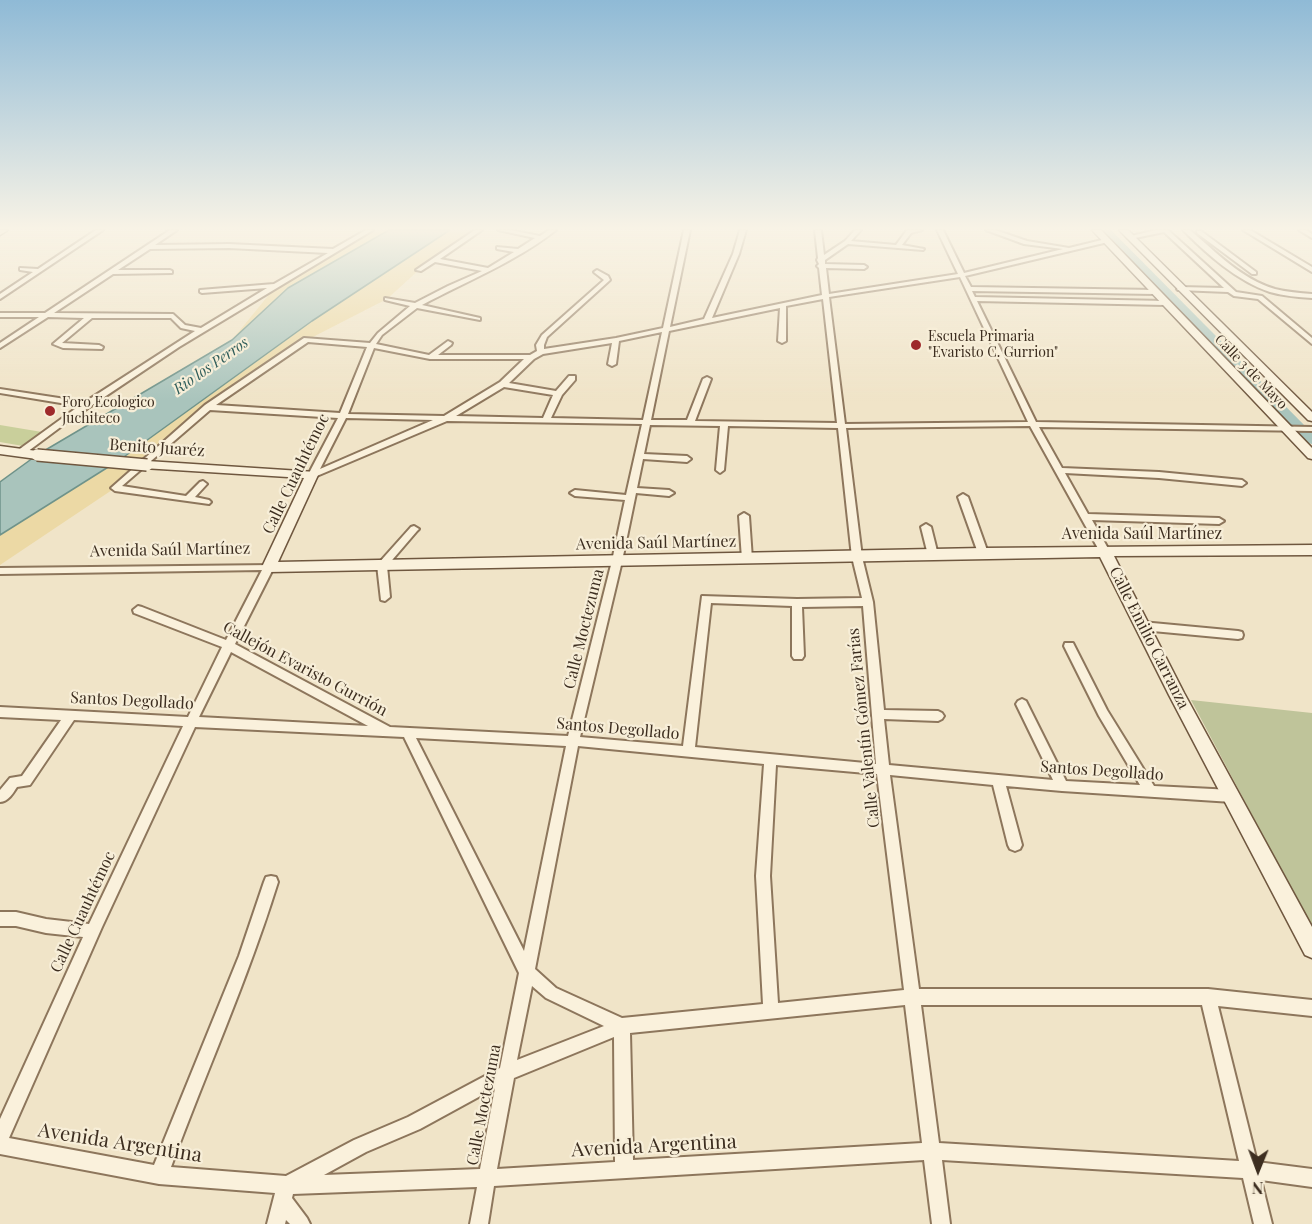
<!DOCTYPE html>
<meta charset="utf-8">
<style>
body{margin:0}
#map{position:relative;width:1312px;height:1224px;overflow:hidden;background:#f0e4c8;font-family:"Playfair Display",serif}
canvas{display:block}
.north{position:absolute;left:1228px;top:1140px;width:60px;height:60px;-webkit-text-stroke:4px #f7eed8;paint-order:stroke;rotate:181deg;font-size:16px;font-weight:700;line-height:24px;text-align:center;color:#3d2e20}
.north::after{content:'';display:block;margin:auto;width:21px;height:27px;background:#3d2e20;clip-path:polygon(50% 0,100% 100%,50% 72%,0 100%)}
</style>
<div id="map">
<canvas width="1312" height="1224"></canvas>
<div class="north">N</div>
</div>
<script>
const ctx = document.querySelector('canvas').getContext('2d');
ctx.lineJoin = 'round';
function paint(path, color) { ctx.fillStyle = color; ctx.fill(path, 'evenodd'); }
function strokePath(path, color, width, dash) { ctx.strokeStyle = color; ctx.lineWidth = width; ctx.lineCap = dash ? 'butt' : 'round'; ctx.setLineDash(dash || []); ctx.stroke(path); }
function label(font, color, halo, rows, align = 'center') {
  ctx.font = font + ' "Playfair Display",serif'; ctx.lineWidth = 4.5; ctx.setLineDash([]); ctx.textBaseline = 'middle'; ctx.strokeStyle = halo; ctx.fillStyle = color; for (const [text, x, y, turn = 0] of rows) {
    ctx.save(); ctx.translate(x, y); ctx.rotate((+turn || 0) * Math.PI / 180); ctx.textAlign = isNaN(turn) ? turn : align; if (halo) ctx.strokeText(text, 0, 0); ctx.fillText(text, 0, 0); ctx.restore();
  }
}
paint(new Path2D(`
 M 0,425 L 42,432 L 23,446 L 0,442 Z`), '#c9cf9b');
paint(new Path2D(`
 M 371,230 L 479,230 L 419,270 L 387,299 L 307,340 L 209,407 L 115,488 L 0,565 L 0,482 L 37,455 L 232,340 L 276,286 Z`), '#ecd9a5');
paint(new Path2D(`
 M 1191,700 L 1312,713 L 1312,928 Z`), '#bfc49a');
const water = new Path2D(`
 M 389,230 L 450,230 L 312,321 L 121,459 L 0,535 L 0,482 L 37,455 L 232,340 L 288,288 Z`);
paint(water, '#a9c4bc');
strokePath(water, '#6f938a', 1.5);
paint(new Path2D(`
 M 1102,230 L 1111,230 L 1312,433 L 1312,444 L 1308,443 Z`), '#a9c4bc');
const street = new Path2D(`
 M 96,230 L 103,230 L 0,299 L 0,294 L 33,272 L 20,270 L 20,268 L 38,269 Z
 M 170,230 L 177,230 L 155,245 L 229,244 L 333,249 L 366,230 L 373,230 L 179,347 L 70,420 L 23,455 L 17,455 L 17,451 L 79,406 L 0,393 L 0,389 L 85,402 L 195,331 L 181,328 L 171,318 L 92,318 L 62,343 L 99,345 L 103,347 L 102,349 L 63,348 L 53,344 L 84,318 L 48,317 L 0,348 L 0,343 L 39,317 L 0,317 L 0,313 L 45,313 ZM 229,248 L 328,253 L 274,284 L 200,290 L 200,292 L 202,293 L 267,288 L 201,328 L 185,325 L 173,314 L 54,313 L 113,274 L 172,273 L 172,271 L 170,270 L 118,270 L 150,249 Z
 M 475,230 L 482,230 L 440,259 L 488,268 L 514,252 L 497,249 L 497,247 L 518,249 L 535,238 L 498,230 L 510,230 L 540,236 L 549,230 L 556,230 C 517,261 467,281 422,305 L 480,318 L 480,320 L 417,308 L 382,335 L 376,344 L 429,355 L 448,341 L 452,343 L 451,345 L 438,355 L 530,355 L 537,351 L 536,345 L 542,335 L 604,280 L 595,273 L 594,272 L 597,270 L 608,276 L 610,280 L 547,337 L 544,345 L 544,349 L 616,338 L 663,328 L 684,230 L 690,230 L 670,327 L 704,319 L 733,254 L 740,230 L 746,230 L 739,254 L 712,318 L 822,295 L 819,268 L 817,266 L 819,264 L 817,260 L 818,258 L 815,230 L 821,230 L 824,255 L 845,241 L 855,230 L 861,230 L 851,241 L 896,245 L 907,230 L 922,230 L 911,233 L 902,245 L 924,249 L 923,250 L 848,244 L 825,260 L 825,264 L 864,265 L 867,267 L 864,269 L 826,268 L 829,294 L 958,274 L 937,230 L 943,230 L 964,273 L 1063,249 L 1024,244 L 986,230 L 995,230 L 1027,241 L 1069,248 L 1106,239 L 1108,240 L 1108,242 L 965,276 L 971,287 L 1155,290 L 1158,292 L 1155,294 L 972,291 L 975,297 L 1165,301 L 1168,303 L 1165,305 L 977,301 L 1036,422 L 1312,427 L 1312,431 L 1039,427 L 1062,468 L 1159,472 L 1242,480 L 1246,483 L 1242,486 L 1159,478 L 1065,473 L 1088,514 L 1219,518 L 1224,521 L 1219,524 L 1092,520 L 1110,552 L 1105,555 L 1100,552 L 1030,426 L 846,428 L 862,557 L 873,602 L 884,710 L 938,711 L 942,713 L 944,716 L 942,719 L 938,721 L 884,719 L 889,765 L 1053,780 L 1016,704 L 1018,701 L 1022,699 L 1026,701 L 1066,781 L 1140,785 L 1099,716 L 1064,646 L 1065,643 L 1073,643 L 1107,710 L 1154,786 L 1232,790 L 1237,792 L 1238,796 L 1237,800 L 1232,802 L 1062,791 L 1006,786 L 1022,845 L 1020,849 L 1015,851 L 1010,849 L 1008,845 L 993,785 L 890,775 L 919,989 L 1208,989 L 1312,1000 L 1312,1016 L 1218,1006 L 1257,1162 L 1312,1169 L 1312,1187 L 1261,1180 L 1272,1224 L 1254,1224 L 1243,1178 L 942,1160 L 950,1224 L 932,1224 L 924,1160 L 494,1186 L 488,1224 L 470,1224 L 477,1187 L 293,1194 L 292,1198 L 307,1218 L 310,1224 L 290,1224 L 286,1220 L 285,1224 L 267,1224 L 275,1193 L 159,1184 L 0,1154 L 0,1119 L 83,937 L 46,933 L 16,926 L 0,926 L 0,912 L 16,912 L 46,919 L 89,924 L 183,726 L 74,720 L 30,785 L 17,787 C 13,793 8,802 0,802 L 0,790 L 10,778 L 22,776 L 61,720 L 0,717 L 0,707 L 188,717 L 222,647 L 134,613 L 133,610 L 138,606 L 142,607 L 226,640 L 262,570 L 0,574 L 0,568 L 273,565 L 274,567 L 235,644 L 390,727 L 568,736 L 612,561 L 625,500 L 575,496 L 570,493 L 575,490 L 626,495 L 642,424 L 447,421 L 312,478 L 308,475 L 338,418 L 210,410 L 122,486 L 186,496 L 200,482 L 203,481 L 207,484 L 195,497 L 209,500 L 211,502 L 209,504 L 115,491 L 111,488 L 205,405 L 304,338 L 370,343 L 378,333 L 410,306 L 385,300 L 385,298 L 415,303 L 448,286 L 482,271 L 435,262 L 421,271 L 416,270 ZM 960,277 L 1028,422 L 845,424 L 829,297 ZM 823,299 L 837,423 L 695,421 L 711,379 L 707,377 L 703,379 L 687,420 L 651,420 L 669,331 L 780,308 L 778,341 L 782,343 L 786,341 L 786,306 ZM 662,332 L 643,420 L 551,418 L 562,395 L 575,380 L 575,376 L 569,376 L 556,391 L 509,383 L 534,359 L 543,354 L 612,343 L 608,364 L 612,366 L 616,364 L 619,341 ZM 308,342 L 367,347 L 340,413 L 216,405 ZM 374,348 L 430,359 L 524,359 L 500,382 L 444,416 L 348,414 ZM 504,387 L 553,395 L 543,418 L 456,416 ZM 346,418 L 433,420 L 320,469 ZM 650,425 L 720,426 L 716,470 L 720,473 L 724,470 L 728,426 L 838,428 L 852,557 L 862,598 L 797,599 L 702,596 L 683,746 L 580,737 L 622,561 L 636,493 L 669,496 L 674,493 L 669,490 L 637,488 L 643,459 L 687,462 L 691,459 L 687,456 L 644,454 ZM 711,603 L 792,606 L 792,656 L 794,659 L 802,659 L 804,656 L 802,607 L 863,606 L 876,764 L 695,747 ZM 231,652 L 368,726 L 199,717 ZM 195,727 L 404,737 L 519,973 L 500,1068 L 408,1117 L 354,1140 L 286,1176 L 171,1167 C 206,1072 248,979 278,882 L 276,877 L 271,876 L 266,877 L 264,882 L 239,956 L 154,1165 L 9,1138 L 102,927 ZM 416,738 L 566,746 L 524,951 ZM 578,746 L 764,764 L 756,876 L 763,1004 L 622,1018 L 556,988 L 535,969 ZM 776,765 L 877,774 L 904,990 L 778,1003 L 770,876 ZM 532,986 L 546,998 L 604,1026 L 517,1060 ZM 905,1005 L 922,1143 L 633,1160 L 630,1033 ZM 921,1005 L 1202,1005 L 1239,1161 L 939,1143 ZM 614,1037 L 615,1162 L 497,1169 L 514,1078 ZM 495,1088 L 480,1169 L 324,1175 L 366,1152 L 420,1129 Z
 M 1156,230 L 1168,230 L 1236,292 L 1262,296 L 1312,338 L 1312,344 L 1258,299 L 1234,296 L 1228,292 L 1178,290 L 1177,289 L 1180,287 L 1224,288 L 1164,232 L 1130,239 L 1127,237 Z
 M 1183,230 L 1190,230 C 1216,252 1241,279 1275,289 C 1287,292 1299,293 1312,294 L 1312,298 C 1298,297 1284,296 1270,292 C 1237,281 1207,254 1183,230 Z
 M 1243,230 L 1250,230 L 1312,267 L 1312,272 Z
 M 1299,230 L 1306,230 L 1312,234 L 1312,238 Z
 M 1197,231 L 1201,231 L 1256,272 L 1256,274 L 1252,274 L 1197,233 Z
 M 963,494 L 968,497 L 988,553 L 986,555 L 980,555 L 978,553 L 958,497 Z
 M 744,513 L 749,516 L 752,559 L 747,562 L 742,559 L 739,516 Z
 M 926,524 L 931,527 L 938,555 L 933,558 L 928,555 L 921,527 Z
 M 414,526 L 419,529 L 417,531 L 387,566 L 390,597 L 385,601 L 381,600 L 377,565 L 411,527 Z
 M 1142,622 L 1238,631 L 1242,632 L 1243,635 L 1242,638 L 1238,639 L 1142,630 L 1137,626 Z`);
const secondary = new Path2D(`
 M 0,230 L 8,230 L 0,235 Z
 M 1092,230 L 1101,230 L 1312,448 L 1312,459 L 1308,458 Z
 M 1119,230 L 1128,230 L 1312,412 L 1312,421 L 1308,420 Z
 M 0,446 L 37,451 L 43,455 L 37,459 L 0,454 Z
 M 147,461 L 316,472 L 318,475 L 278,562 L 983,548 L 1312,545 L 1312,555 L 1114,556 L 1184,693 L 1312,927 L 1312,958 L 1305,955 L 1169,695 L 1100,557 L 269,572 L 262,567 L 304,478 L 143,468 L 141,465 Z`);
strokePath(street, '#8d765c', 4);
strokePath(secondary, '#6f573f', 3);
paint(street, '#faf1dc');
paint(secondary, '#faf1dc');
const secondaryBridge = new Path2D(`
 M 37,455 L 147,465`);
strokePath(secondaryBridge, '#6f573f', 14, []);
strokePath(secondaryBridge, '#faf1dc', 11);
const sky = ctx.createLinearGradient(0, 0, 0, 401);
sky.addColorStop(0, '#8fbad6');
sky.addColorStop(0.57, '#f8f3e6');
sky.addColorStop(1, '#f8f3e600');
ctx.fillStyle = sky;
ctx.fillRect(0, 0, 1312, 401);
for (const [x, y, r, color] of [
 [916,345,6,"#9e2a2b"],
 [50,411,6,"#9e2a2b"]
]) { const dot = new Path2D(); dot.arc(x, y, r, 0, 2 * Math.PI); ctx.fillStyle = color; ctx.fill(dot); strokePath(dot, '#f7eed8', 2); }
label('14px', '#3d2e20', '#f7eed8', [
 ["Escuela Primaria",928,337],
 ["\"Evaristo C. Gurrion\"",928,353],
 ["Foro Ecologico",62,403],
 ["Juchiteco",62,419]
], 'left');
label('14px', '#3d2e20', '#f7eed8', [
 ["Calle 3 de Mayo",1251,372,46]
]);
label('italic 15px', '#2f5d5a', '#f7eed8', [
 ["Rio los Perros",211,366,-35]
]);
label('16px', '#3d2e20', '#f7eed8', [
 ["Benito Juaréz",157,448,4],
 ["Calle Cuauhtémoc",296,474,-64],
 ["Avenida Saúl Martínez",1142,534],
 ["Avenida Saúl Martínez",656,543,-1],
 ["Avenida Saúl Martínez",170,550,-1],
 ["Calle Moctezuma",584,629,-76],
 ["Calle Emilio Carranza",1149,638,63],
 ["Callejón Evaristo Gurrión",305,669,28],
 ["Santos Degollado",132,701,3],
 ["Calle Valentín Gómez Farías",864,728,-96],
 ["Santos Degollado",618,729,5],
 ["Santos Degollado",1102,771,4],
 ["Calle Cuauhtémoc",83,912,-65],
 ["Calle Moctezuma",484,1105,-79]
]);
label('20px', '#3d2e20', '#f7eed8', [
 ["Avenida Argentina",120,1143,9],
 ["Avenida Argentina",654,1146,-3]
]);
</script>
